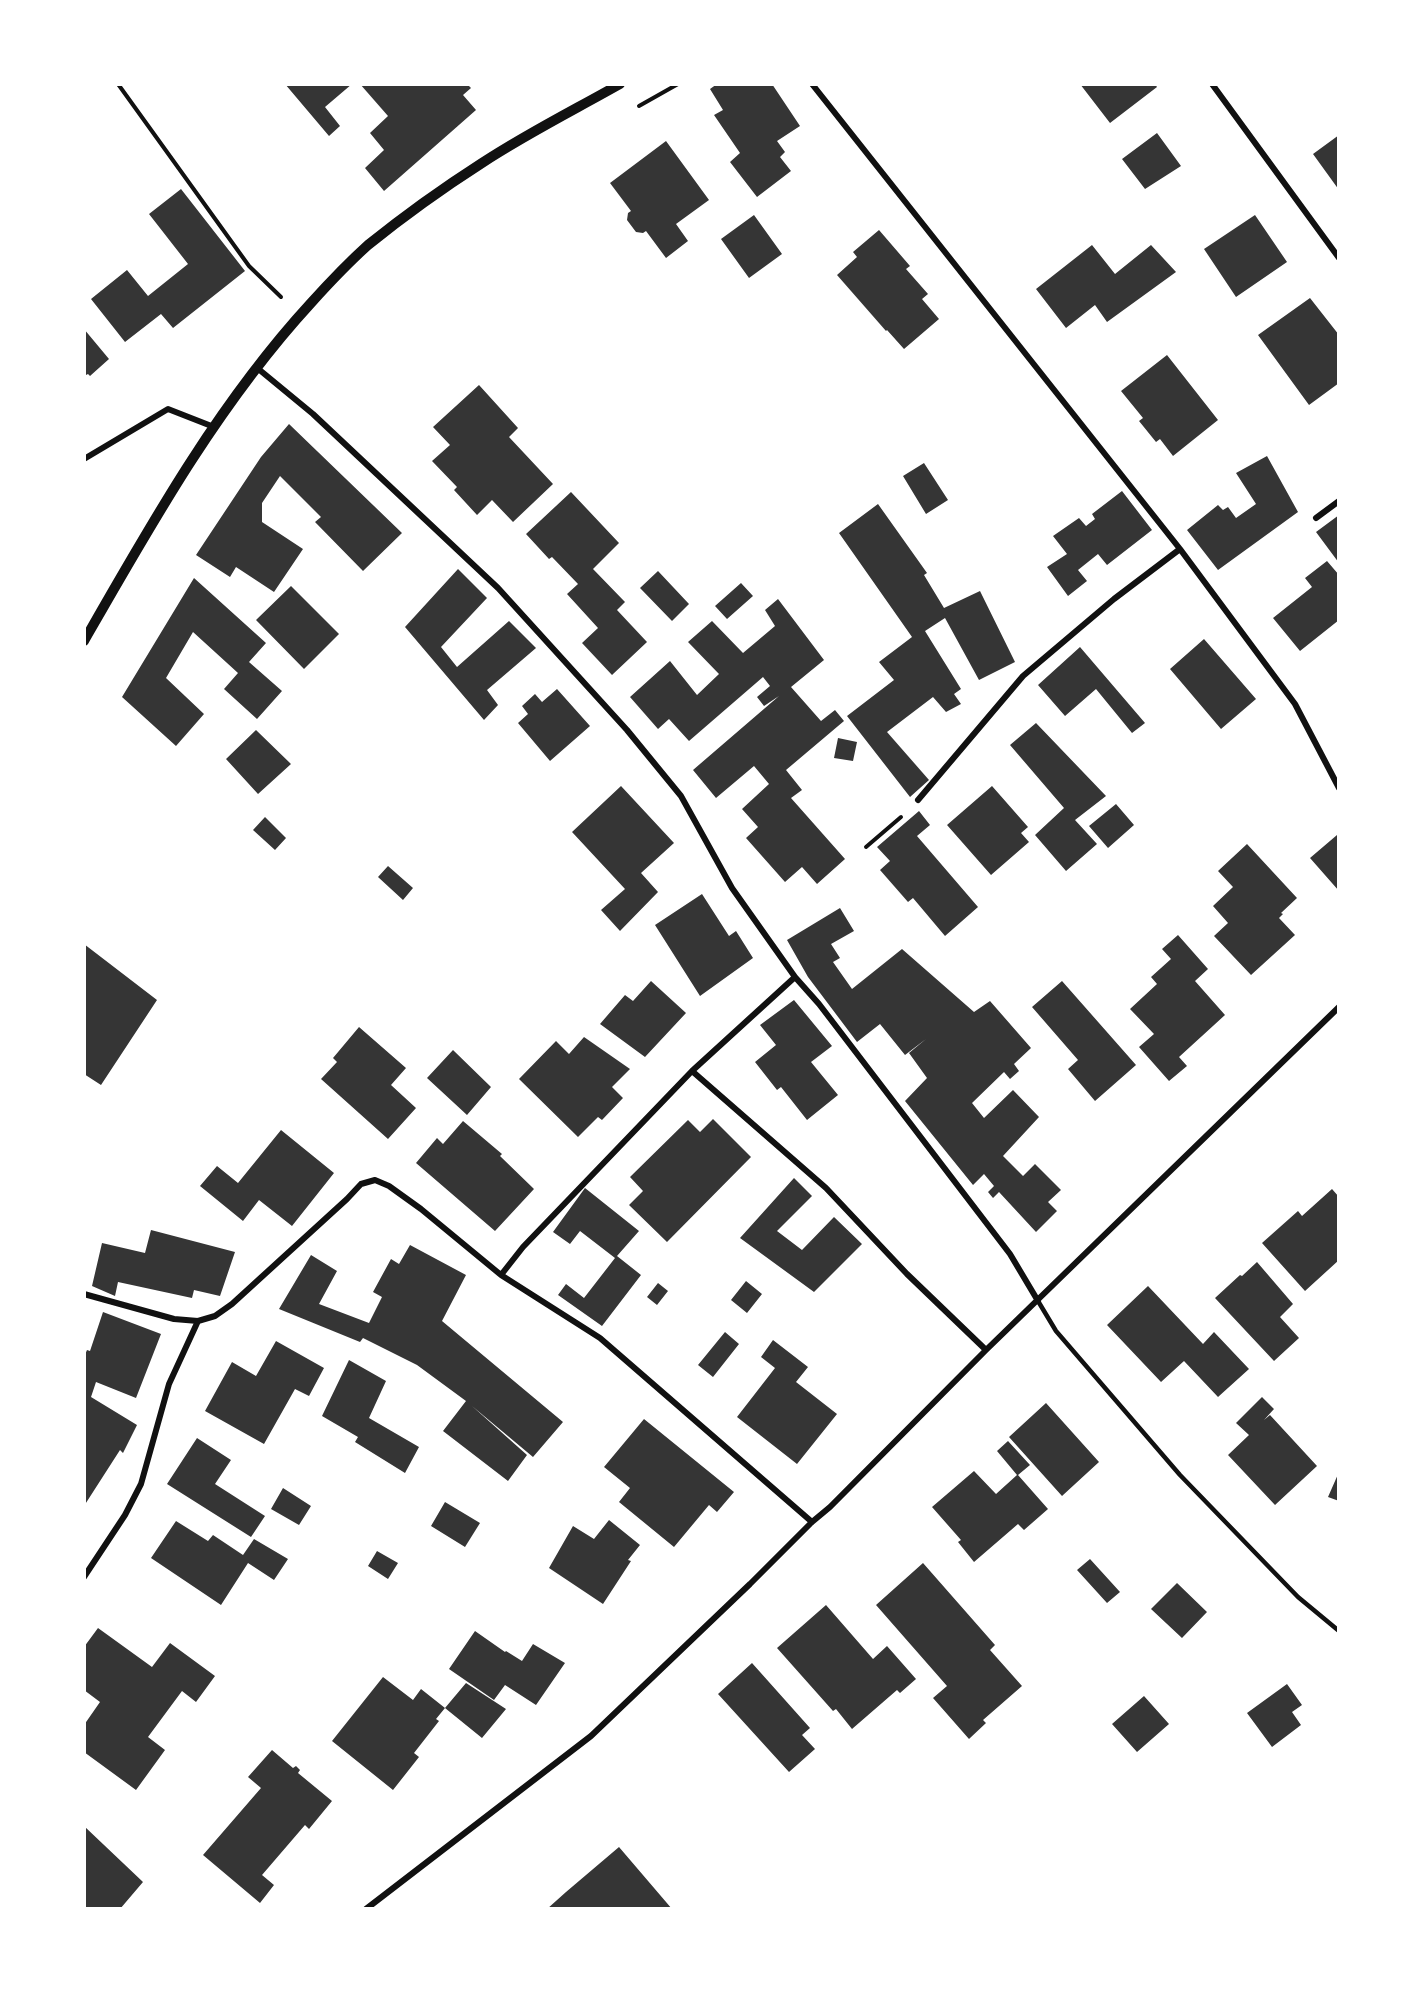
<!DOCTYPE html>
<style>
body{margin:0}
#map{position:relative;width:1423px;height:1993px;overflow:hidden;background:#fff;font-family:Rubik,sans-serif}
canvas{display:block}
.frame{position:absolute;inset:0;border:86px solid #fff;pointer-events:none}
</style>
<div id="map">
<canvas width="1423" height="1993"></canvas>
<div class="frame"></div>
</div>
<script>
const ctx = document.querySelector('canvas').getContext('2d');
ctx.lineJoin = 'round';
function paint(path, color) { ctx.fillStyle = color; ctx.fill(path, 'evenodd'); }
function strokePath(path, color, width, dash) { ctx.strokeStyle = color; ctx.lineWidth = width; ctx.lineCap = dash ? 'butt' : 'round'; ctx.setLineDash(dash || []); ctx.stroke(path); }
paint(new Path2D(`
 M 285,84 L 352,84 L 325,107 L 340,126 L 329,136 Z
 M 360,84 L 467,84 L 471,88 L 463,95 L 476,110 L 384,191 L 365,168 L 384,150 L 370,133 L 388,116 Z
 M 717,84 L 772,84 L 800,126 L 777,141 L 785,152 L 780,157 L 791,171 L 757,197 L 730,162 L 740,153 L 714,115 L 723,110 L 710,89 Z
 M 1080,84 L 1155,84 L 1157,87 L 1110,123 Z
 M 1157,133 L 1181,166 L 1145,189 L 1122,159 Z
 M 1339,135 L 1339,190 L 1313,154 Z
 M 666,141 L 709,200 L 676,224 L 688,241 L 666,258 L 646,231 L 643,233 L 636,232 L 627,220 L 628,213 L 631,211 L 610,183 Z
 M 181,189 L 245,271 L 173,328 L 161,314 L 125,342 L 91,299 L 127,270 L 148,296 L 188,264 L 149,214 Z
 M 754,215 L 782,254 L 749,278 L 721,239 Z
 M 1255,215 L 1287,262 L 1236,297 L 1204,249 Z
 M 879,230 L 910,266 L 906,269 L 928,294 L 922,299 L 939,319 L 904,349 L 887,330 L 886,331 L 837,275 L 857,257 L 853,252 Z
 M 1092,245 L 1115,274 L 1151,245 L 1176,272 L 1107,322 L 1095,305 L 1066,328 L 1036,289 Z
 M 1310,298 L 1339,335 L 1339,383 L 1309,405 L 1258,335 Z
 M 84,329 L 109,359 L 90,376 L 88,374 L 84,376 Z
 M 1167,355 L 1218,420 L 1173,456 L 1160,439 L 1156,442 L 1139,421 L 1143,418 L 1121,391 Z
 M 479,385 L 518,428 L 509,437 L 553,484 L 513,522 L 492,500 L 477,515 L 454,490 L 457,487 L 432,461 L 450,445 L 433,427 Z
 M 289,424 L 402,533 L 363,571 L 315,522 L 321,517 L 280,476 L 262,503 L 262,522 L 303,549 L 274,592 L 236,567 L 230,577 L 196,555 L 261,457 Z
 M 1267,456 L 1298,512 L 1218,570 L 1187,530 L 1218,505 L 1223,510 L 1228,507 L 1236,518 L 1256,504 L 1236,473 Z
 M 924,463 L 948,500 L 926,514 L 903,476 Z
 M 1122,491 L 1152,530 L 1107,565 L 1098,554 L 1078,570 L 1087,581 L 1068,596 L 1047,567 L 1067,554 L 1053,536 L 1079,518 L 1086,526 L 1095,519 L 1092,514 Z
 M 571,492 L 619,543 L 593,569 L 625,602 L 617,610 L 647,642 L 612,675 L 582,643 L 598,628 L 567,594 L 578,584 L 552,557 L 549,559 L 526,534 Z
 M 878,504 L 927,573 L 924,575 L 944,608 L 980,591 L 1015,662 L 979,680 L 945,618 L 925,631 L 961,689 L 954,694 L 961,704 L 946,712 L 933,697 L 887,732 L 929,780 L 910,797 L 847,716 L 894,680 L 879,662 L 912,637 L 839,533 Z
 M 1339,515 L 1339,563 L 1316,532 Z
 M 1327,561 L 1339,575 L 1339,620 L 1300,651 L 1273,618 L 1312,587 L 1305,578 Z
 M 458,569 L 487,598 L 441,647 L 457,667 L 509,621 L 536,648 L 487,690 L 498,705 L 484,720 L 405,627 Z
 M 658,571 L 689,604 L 672,621 L 640,588 Z
 M 194,578 L 266,643 L 249,662 L 282,691 L 257,719 L 224,689 L 238,673 L 193,632 L 166,678 L 204,714 L 176,746 L 122,697 Z
 M 741,583 L 753,596 L 727,619 L 715,606 Z
 M 291,586 L 339,634 L 304,669 L 256,620 Z
 M 778,599 L 824,660 L 791,687 L 821,721 L 835,710 L 844,721 L 786,770 L 802,790 L 791,798 L 845,859 L 817,884 L 802,867 L 785,882 L 746,838 L 758,827 L 742,809 L 769,784 L 754,766 L 716,798 L 693,770 L 779,696 L 764,706 L 757,697 L 770,686 L 763,677 L 689,741 L 669,719 L 658,729 L 630,697 L 670,661 L 697,695 L 719,674 L 688,642 L 712,621 L 743,653 L 775,626 L 765,610 Z
 M 1204,639 L 1256,699 L 1221,729 L 1170,669 Z
 M 1080,647 L 1145,723 L 1132,733 L 1096,689 L 1065,716 L 1038,685 Z
 M 557,689 L 590,726 L 550,761 L 518,723 L 528,714 L 522,706 L 535,694 L 542,702 Z
 M 1036,723 L 1106,796 L 1075,820 L 1097,844 L 1066,871 L 1035,835 L 1064,808 L 1010,745 Z
 M 256,730 L 291,764 L 258,794 L 226,759 Z
 M 838,738 L 857,742 L 853,761 L 834,758 Z
 M 621,786 L 674,843 L 641,873 L 658,892 L 620,931 L 601,910 L 625,889 L 572,832 Z
 M 992,786 L 1028,827 L 1021,833 L 1029,842 L 991,875 L 947,825 Z
 M 1116,804 L 1134,825 L 1108,848 L 1089,826 Z
 M 919,811 L 930,825 L 917,836 L 978,907 L 945,936 L 913,898 L 908,902 L 880,870 L 890,861 L 877,847 Z
 M 265,817 L 286,838 L 275,850 L 253,830 Z
 M 1337,835 L 1339,838 L 1339,891 L 1310,858 Z
 M 1247,844 L 1297,898 L 1281,913 L 1283,914 L 1279,918 L 1295,935 L 1251,975 L 1214,936 L 1228,923 L 1213,906 L 1233,887 L 1218,871 Z
 M 388,866 L 413,888 L 403,900 L 378,877 Z
 M 702,894 L 729,936 L 736,931 L 753,958 L 700,996 L 655,925 Z
 M 840,908 L 854,931 L 831,944 L 840,958 L 833,962 L 852,989 L 902,949 L 974,1012 L 990,1001 L 1031,1048 L 1014,1064 L 1019,1071 L 1010,1079 L 1004,1072 L 972,1103 L 984,1118 L 1013,1090 L 1039,1117 L 1003,1156 L 1023,1176 L 1035,1164 L 1061,1190 L 1048,1202 L 1057,1211 L 1036,1232 L 999,1192 L 993,1198 L 988,1192 L 994,1186 L 984,1174 L 973,1185 L 905,1101 L 927,1078 L 909,1053 L 926,1039 L 905,1055 L 880,1024 L 857,1042 L 808,977 L 787,940 Z
 M 1178,935 L 1208,969 L 1195,981 L 1225,1015 L 1179,1057 L 1187,1066 L 1169,1081 L 1139,1047 L 1154,1034 L 1130,1009 L 1157,984 L 1151,977 L 1171,959 L 1162,949 Z
 M 84,944 L 157,1000 L 101,1085 L 84,1074 Z
 M 651,981 L 686,1013 L 645,1057 L 600,1024 L 625,995 L 633,1001 Z
 M 1062,981 L 1136,1065 L 1095,1101 L 1068,1069 L 1078,1060 L 1032,1007 Z
 M 794,1000 L 832,1046 L 811,1062 L 838,1095 L 807,1120 L 781,1087 L 777,1090 L 755,1062 L 776,1045 L 760,1025 Z
 M 359,1027 L 406,1068 L 391,1085 L 416,1108 L 388,1139 L 321,1079 L 337,1062 L 333,1058 Z
 M 584,1037 L 630,1069 L 612,1087 L 623,1098 L 602,1120 L 598,1117 L 578,1137 L 519,1079 L 556,1041 L 569,1054 Z
 M 453,1050 L 491,1087 L 467,1115 L 427,1078 Z
 M 713,1119 L 751,1157 L 667,1242 L 629,1205 L 643,1191 L 630,1177 L 688,1120 L 700,1132 Z
 M 463,1121 L 502,1154 L 500,1156 L 534,1189 L 495,1231 L 416,1163 L 437,1138 L 443,1144 Z
 M 281,1130 L 334,1173 L 292,1226 L 259,1200 L 243,1221 L 200,1186 L 217,1166 L 238,1183 Z
 M 794,1178 L 812,1196 L 777,1231 L 802,1250 L 834,1217 L 862,1244 L 814,1292 L 740,1238 Z
 M 585,1188 L 639,1231 L 617,1256 L 641,1275 L 602,1326 L 558,1295 L 566,1284 L 584,1298 L 615,1258 L 580,1231 L 570,1244 L 553,1232 Z
 M 1332,1189 L 1339,1197 L 1339,1260 L 1305,1291 L 1262,1243 L 1298,1211 L 1302,1216 Z
 M 151,1230 L 235,1252 L 220,1296 L 194,1290 L 192,1298 L 118,1282 L 115,1296 L 92,1286 L 102,1243 L 145,1253 Z
 M 410,1245 L 466,1275 L 442,1321 L 563,1422 L 533,1457 L 472,1406 L 527,1455 L 508,1481 L 443,1431 L 466,1401 L 417,1365 L 363,1338 L 360,1342 L 279,1309 L 311,1255 L 337,1271 L 319,1304 L 369,1323 L 382,1297 L 373,1292 L 391,1259 L 399,1264 Z
 M 1257,1262 L 1293,1304 L 1280,1317 L 1299,1338 L 1274,1361 L 1215,1298 L 1240,1275 L 1242,1276 Z
 M 746,1281 L 762,1294 L 747,1313 L 731,1300 Z
 M 658,1283 L 668,1291 L 657,1305 L 647,1297 Z
 M 1148,1286 L 1203,1344 L 1214,1332 L 1249,1369 L 1218,1397 L 1184,1361 L 1161,1382 L 1107,1325 Z
 M 103,1312 L 161,1334 L 136,1398 L 96,1382 L 91,1397 L 137,1425 L 123,1453 L 120,1450 L 84,1506 L 84,1357 L 87,1350 L 90,1351 Z
 M 725,1332 L 739,1344 L 713,1377 L 698,1365 Z
 M 773,1340 L 808,1367 L 796,1382 L 837,1414 L 797,1464 L 737,1417 L 775,1368 L 761,1357 Z
 M 276,1341 L 324,1368 L 309,1396 L 295,1389 L 264,1444 L 205,1411 L 232,1362 L 256,1376 Z
 M 349,1360 L 386,1381 L 369,1418 L 419,1447 L 405,1473 L 355,1442 L 358,1437 L 322,1416 Z
 M 1262,1397 L 1274,1409 L 1264,1420 L 1270,1415 L 1317,1466 L 1275,1505 L 1228,1455 L 1249,1435 L 1236,1423 Z
 M 1046,1403 L 1099,1462 L 1062,1496 L 1009,1437 Z
 M 644,1419 L 734,1492 L 717,1512 L 709,1505 L 674,1547 L 619,1502 L 630,1488 L 604,1467 Z
 M 197,1438 L 231,1460 L 215,1484 L 265,1516 L 251,1537 L 167,1484 Z
 M 1008,1441 L 1030,1465 L 1018,1475 L 1048,1509 L 1024,1530 L 1018,1524 L 974,1562 L 958,1542 L 961,1540 L 932,1507 L 974,1471 L 996,1494 L 1017,1475 L 997,1451 Z
 M 1339,1472 L 1339,1501 L 1328,1497 Z
 M 283,1488 L 311,1506 L 299,1525 L 271,1509 Z
 M 445,1502 L 480,1523 L 465,1547 L 431,1526 Z
 M 609,1520 L 640,1545 L 628,1560 L 631,1561 L 603,1604 L 549,1568 L 573,1526 L 594,1539 Z
 M 176,1521 L 208,1541 L 213,1535 L 243,1555 L 254,1539 L 288,1559 L 274,1580 L 248,1563 L 221,1605 L 151,1558 Z
 M 377,1551 L 398,1563 L 388,1579 L 368,1566 Z
 M 1090,1559 L 1120,1592 L 1107,1603 L 1077,1570 Z
 M 923,1563 L 995,1645 L 990,1650 L 1022,1686 L 983,1720 L 986,1723 L 969,1739 L 933,1698 L 947,1686 L 876,1605 Z
 M 1177,1583 L 1207,1612 L 1182,1638 L 1151,1609 Z
 M 826,1605 L 873,1659 L 887,1646 L 916,1679 L 900,1693 L 897,1690 L 852,1729 L 836,1709 L 833,1711 L 777,1648 Z
 M 98,1628 L 152,1667 L 170,1643 L 215,1676 L 196,1702 L 182,1691 L 148,1737 L 165,1750 L 136,1790 L 84,1752 L 84,1725 L 100,1702 L 84,1690 L 84,1647 Z
 M 475,1631 L 505,1652 L 506,1651 L 522,1661 L 533,1644 L 565,1663 L 536,1705 L 505,1685 L 494,1700 L 449,1669 Z
 M 752,1663 L 810,1728 L 802,1735 L 815,1749 L 789,1772 L 718,1694 Z
 M 383,1677 L 413,1700 L 421,1689 L 445,1708 L 466,1683 L 506,1709 L 482,1738 L 445,1708 L 436,1719 L 439,1721 L 414,1753 L 419,1757 L 393,1790 L 332,1741 Z
 M 1287,1684 L 1302,1705 L 1292,1712 L 1301,1725 L 1272,1747 L 1247,1713 Z
 M 1144,1696 L 1169,1724 L 1137,1752 L 1112,1724 Z
 M 272,1750 L 293,1768 L 296,1766 L 300,1770 L 298,1773 L 332,1801 L 309,1829 L 305,1825 L 262,1875 L 274,1885 L 260,1903 L 203,1855 L 261,1788 L 248,1777 Z
 M 84,1826 L 143,1882 L 120,1909 L 84,1909 Z
 M 619,1847 L 672,1909 L 547,1909 L 566,1892 Z`), '#353535');
strokePath(new Path2D(`
 M 118,84 L 249,266 L 281,297
 M 639,106 L 678,84
 M 866,847 L 901,817`), '#111', 4);
strokePath(new Path2D(`
 M 1038,1301 L 1056,1331 L 1180,1475 L 1298,1597 L 1339,1631`), '#111', 4.5);
strokePath(new Path2D(`
 M 812,84 L 1180,549 L 1295,704 L 1339,788
 M 1212,84 L 1339,258
 M 256,367 L 313,414 L 498,588 L 627,730 L 681,796 L 732,888 L 795,977 L 819,1004 L 1010,1254 L 1038,1301
 M 84,459 L 168,409 L 214,427
 M 1316,518 L 1339,501
 M 918,800 L 1023,676 L 1114,599 L 1180,549
 M 692,1071 L 826,1188 L 907,1274 L 986,1350
 M 501,1275 L 523,1247 L 692,1071 L 795,977
 M 84,1294 L 174,1319 L 198,1321 L 215,1316 L 232,1304 L 347,1199 L 361,1184 L 375,1180 L 389,1186 L 421,1209 L 501,1275 L 600,1338 L 812,1522
 M 84,1577 L 125,1515 L 141,1484 L 169,1384 L 198,1321
 M 366,1909 L 591,1736 L 750,1584 L 812,1522 L 830,1507 L 986,1350 L 1339,1007`), '#111', 6);
strokePath(new Path2D(`
 M 84,641 C 151,524 219,403 311,303 C 329,283 348,263 368,245 C 404,216 443,188 482,163 C 526,134 574,110 620,84`), '#111', 10);
</script>
